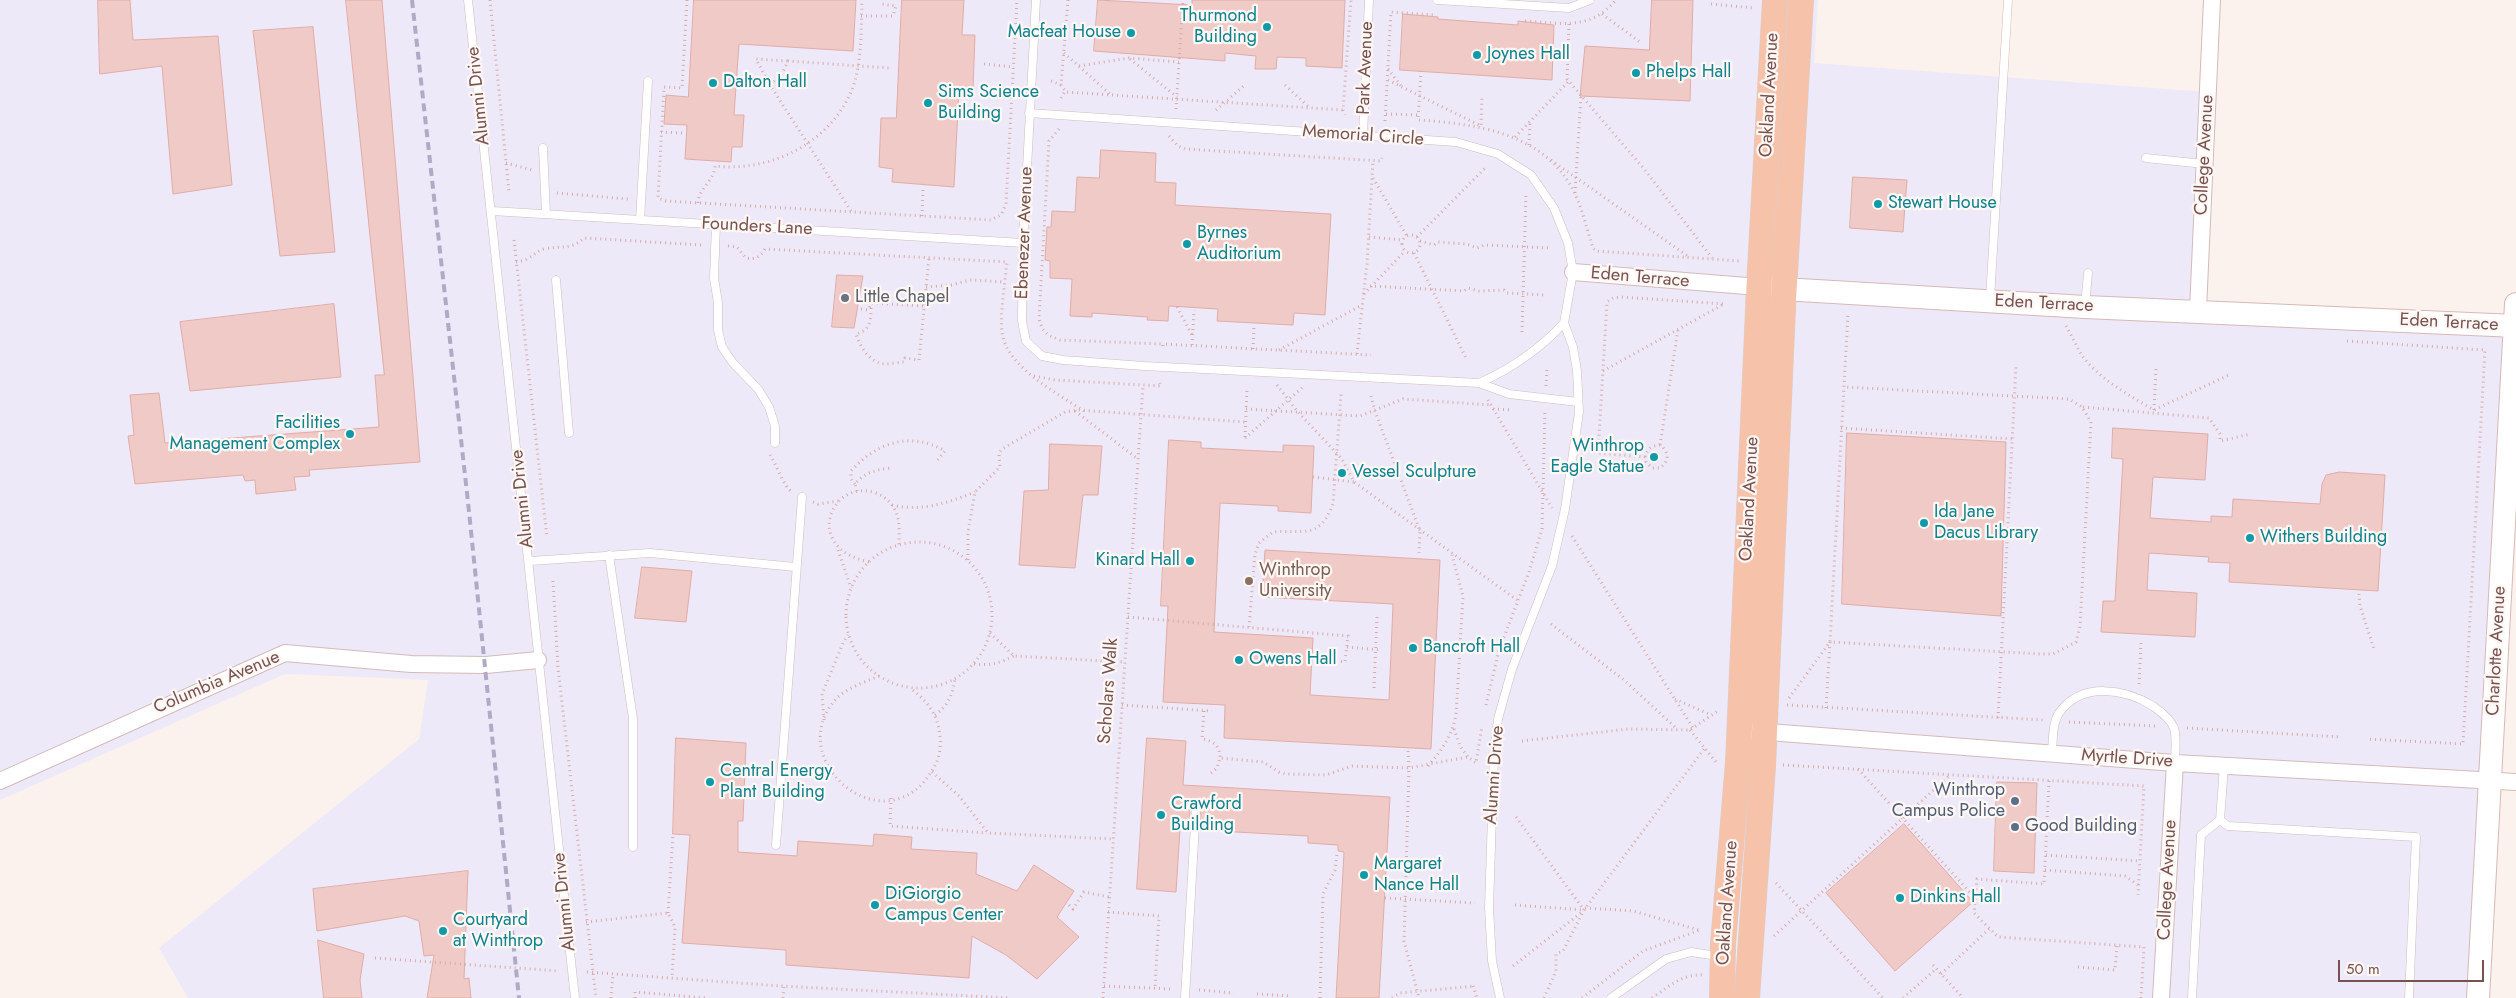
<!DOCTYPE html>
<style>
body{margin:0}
#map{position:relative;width:2516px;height:998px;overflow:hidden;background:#fcf2ed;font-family:Jost,sans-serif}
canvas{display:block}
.scale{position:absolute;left:2338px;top:960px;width:146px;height:22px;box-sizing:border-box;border:2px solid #775250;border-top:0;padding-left:6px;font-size:15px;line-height:18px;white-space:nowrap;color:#775250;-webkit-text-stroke:4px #fef7f4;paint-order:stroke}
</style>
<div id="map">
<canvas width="2516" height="998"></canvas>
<div class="scale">50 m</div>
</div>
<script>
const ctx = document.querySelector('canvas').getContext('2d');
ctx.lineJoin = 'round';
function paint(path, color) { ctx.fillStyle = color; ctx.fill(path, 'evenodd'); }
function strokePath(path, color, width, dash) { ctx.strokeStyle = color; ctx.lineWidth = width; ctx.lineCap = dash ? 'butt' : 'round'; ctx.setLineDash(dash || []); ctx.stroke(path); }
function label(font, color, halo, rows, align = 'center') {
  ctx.font = font + ' Jost,sans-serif'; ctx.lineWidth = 4.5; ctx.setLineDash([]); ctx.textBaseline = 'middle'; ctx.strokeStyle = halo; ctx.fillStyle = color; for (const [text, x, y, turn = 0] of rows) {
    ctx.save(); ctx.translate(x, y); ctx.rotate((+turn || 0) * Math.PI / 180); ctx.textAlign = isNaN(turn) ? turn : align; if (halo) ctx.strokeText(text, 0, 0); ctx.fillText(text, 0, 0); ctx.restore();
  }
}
paint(new Path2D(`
 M 0,0 L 1818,0 L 1814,63 L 2208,92 L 2198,310 L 2515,326 L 2479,998 L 188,998 L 159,948 L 419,739 L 428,680 L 285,674 L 0,800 Z`), '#eee9f9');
const building = new Path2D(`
 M 98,0 L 130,0 L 133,40 L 218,36 L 232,185 L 173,194 L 162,66 L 100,74 Z
 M 346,0 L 382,0 L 420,462 L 309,470 L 310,476 L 294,477 L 296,490 L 256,494 L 255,480 L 245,481 L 243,475 L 135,484 L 128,436 L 134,435 L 130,395 L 159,393 L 165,443 L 379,427 L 375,375 L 384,375 Z
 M 694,0 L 856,0 L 853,51 L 739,44 L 734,115 L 744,115 L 742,147 L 732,147 L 731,162 L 685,159 L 687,125 L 664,124 L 666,95 L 688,97 Z
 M 902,0 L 964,0 L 962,35 L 975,35 L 973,89 L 959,89 L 954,187 L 892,182 L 893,169 L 879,167 L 881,118 L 896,118 Z
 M 1098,0 L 1192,5 L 1192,0 L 1345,0 L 1342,68 L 1306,66 L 1306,58 L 1277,57 L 1276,69 L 1255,69 L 1256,56 L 1225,53 L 1225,61 L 1094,51 Z
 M 1652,0 L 1693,0 L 1690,101 L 1580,96 L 1585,46 L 1649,50 Z
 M 1403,14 L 1438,17 L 1438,19 L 1518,25 L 1518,21 L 1554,25 L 1552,80 L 1400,70 Z
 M 313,27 L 335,252 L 280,256 L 253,31 Z
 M 1101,150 L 1156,153 L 1155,182 L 1176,183 L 1175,205 L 1331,214 L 1325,315 L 1294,313 L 1293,325 L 1217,321 L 1218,309 L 1169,306 L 1168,321 L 1147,320 L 1148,317 L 1092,313 L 1092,317 L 1070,316 L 1072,279 L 1050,278 L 1050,261 L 1045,260 L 1047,227 L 1051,227 L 1052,211 L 1075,212 L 1077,177 L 1099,178 Z
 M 1853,177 L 1907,180 L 1903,232 L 1850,228 Z
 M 837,275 L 863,276 L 854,328 L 832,327 Z
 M 334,304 L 341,377 L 190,391 L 180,322 Z
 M 2113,428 L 2208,434 L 2205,480 L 2153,477 L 2150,518 L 2211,522 L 2211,516 L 2232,517 L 2233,499 L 2320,504 L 2322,484 L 2326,475 L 2339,472 L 2385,475 L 2378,591 L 2229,582 L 2230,563 L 2208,562 L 2209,557 L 2149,553 L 2147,590 L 2197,593 L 2195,637 L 2101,632 L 2103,601 L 2115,601 L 2123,459 L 2112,458 Z
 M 1847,433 L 2006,442 L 2001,616 L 1842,604 Z
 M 1169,440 L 1201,442 L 1201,448 L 1283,452 L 1283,445 L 1314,446 L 1311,513 L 1278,511 L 1278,506 L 1220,503 L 1214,632 L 1313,638 L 1310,695 L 1389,700 L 1393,604 L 1262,597 L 1265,550 L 1440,560 L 1431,749 L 1224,738 L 1225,705 L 1163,702 L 1168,606 L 1161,606 Z
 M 1050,444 L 1102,446 L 1098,495 L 1083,495 L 1075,568 L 1019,565 L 1024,491 L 1048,490 Z
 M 642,567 L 692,571 L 686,622 L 635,618 Z
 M 676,738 L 746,743 L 743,821 L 738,821 L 738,852 L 797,856 L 798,841 L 873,846 L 874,834 L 912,837 L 911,849 L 977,853 L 976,874 L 1017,891 L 1034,865 L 1074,891 L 1057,917 L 1079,937 L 1037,979 L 1006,955 L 972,936 L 969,978 L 786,965 L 786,950 L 682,943 L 690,835 L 673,834 Z
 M 1147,738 L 1186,741 L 1183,785 L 1390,797 L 1379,998 L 1336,998 L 1344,852 L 1338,851 L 1338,845 L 1308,843 L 1308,836 L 1200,830 L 1201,805 L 1194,802 L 1190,807 L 1189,829 L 1180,829 L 1176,892 L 1137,889 Z
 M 1997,782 L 2037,783 L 2034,873 L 1994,871 Z
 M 1904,824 L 1973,902 L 1895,971 L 1826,893 Z
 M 468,871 L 464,979 L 469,978 L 471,998 L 427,998 L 434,955 L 424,956 L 419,921 L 405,916 L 317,931 L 313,889 Z
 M 318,940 L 364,954 L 360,980 L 362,998 L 324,998 Z`);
paint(building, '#f0cac6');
strokePath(building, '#e2aca7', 1);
const lane = new Path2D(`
 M 468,0 L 575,998
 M 1036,0 L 1023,243 L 1022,321 L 1026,341 L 1042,356 L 1063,360 L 1144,366 L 1479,383 C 1513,368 1539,350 1564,323
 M 1437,0 L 1569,8 L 1590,0
 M 1029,113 L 1456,142 L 1498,154 L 1531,175 L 1554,208 L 1568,243 L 1573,272 L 1564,323 L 1573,347 L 1577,371 L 1579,412 L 1565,509 L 1552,566 L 1512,669 L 1498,719 L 1494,754 L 1489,908 L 1492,961 L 1500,998
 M 1363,135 L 1369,0
 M 543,148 L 546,214
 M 2146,158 L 2204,164
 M 492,211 L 1023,243
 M 640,220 L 648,81
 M 716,224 L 714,278 L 718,303 L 718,330 L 722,347 L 733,363 L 758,389 L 769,407 L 775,426 L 775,443
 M 556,280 L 569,433
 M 1990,299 L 2008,0
 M 2085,306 L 2088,273
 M 1479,383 L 1509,394 L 1578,402
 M 609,555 L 633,719 L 633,847
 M 530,561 L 650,553 L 795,567
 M 2052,754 C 2053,741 2052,724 2059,713 C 2082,681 2125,689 2153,706 C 2160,711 2171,720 2174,728 C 2177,738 2175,752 2175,763
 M 2220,820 L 2228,826 L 2416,837 L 2409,998
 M 776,845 L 802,497
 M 1185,998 L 1196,807
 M 1611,998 L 1666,959 L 1691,952 L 1718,956
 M 2192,998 L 2201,835 L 2220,820 L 2224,766`);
const street = new Path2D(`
 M 1573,272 L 1759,287
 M 2198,310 L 2212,0
 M 1755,731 L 2175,763 L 2516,782
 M 0,781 L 285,653 L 411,664 L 486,665 L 538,660
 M 2161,998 L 2175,763`);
const secondary = new Path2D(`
 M 1766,288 L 2085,307 L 2516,326
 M 2478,998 L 2516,304`);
const primary = new Path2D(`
 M 1722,998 L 1723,944 L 1738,762 L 1759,287 L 1775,0
 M 1747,998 L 1763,766 L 1783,308 L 1801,0`);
strokePath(lane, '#d3bbb8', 9);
strokePath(street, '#d3bbb8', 18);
strokePath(secondary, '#d6b9b5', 24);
strokePath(primary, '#d9cfce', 26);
strokePath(new Path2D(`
 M 490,0 L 509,192
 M 687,0 L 682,88 L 664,87 L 658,198 L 666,201 L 991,220 L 1001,215 L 1006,204 L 1017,0
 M 1068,0 L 1061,85 L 1066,92 L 1343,110 L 1351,0
 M 1711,4 L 1754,8
 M 1602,14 L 1640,42
 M 861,16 L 893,16 L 896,6 L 882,4
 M 1525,21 C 1561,23 1590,31 1616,0
 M 1569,24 L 1567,79 L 1645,170 L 1712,258
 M 1064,53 L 1111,95
 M 1130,59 L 1177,97
 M 984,64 L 1014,67
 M 1079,66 L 1129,58 L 1179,62
 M 1388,69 L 1401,86
 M 1421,71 L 1418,120 C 1478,124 1546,133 1575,194 C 1583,211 1587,230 1593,248 L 1596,251 L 1740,261
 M 1388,80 L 1481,126 L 1482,97
 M 1051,81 L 1061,85
 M 770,85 L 756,59 L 788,61
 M 1285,85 L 1310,108
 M 1061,98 L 1065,91
 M 1176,109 L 1183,0
 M 1216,110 L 1246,84
 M 1343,110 L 1345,115
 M 1386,114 L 1418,115
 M 1385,121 L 1391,12 L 1434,15
 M 1059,129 L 1049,141 L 1039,319 C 1042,332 1048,336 1060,340 L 1163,344
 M 661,132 L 684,133
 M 1169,136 L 1178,146 L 1185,149 L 1381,161 L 1382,158
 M 1515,137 L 1569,81
 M 1529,145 L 1530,123
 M 1551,160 L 1689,257
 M 506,163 L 532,170
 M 1373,178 L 1407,236
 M 557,193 L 628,199
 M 1575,193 L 1581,94
 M 698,203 C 699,187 714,182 715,166 C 774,173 837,139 855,81 C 862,55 861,26 862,0
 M 851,211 L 770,85 L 781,75 L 788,61 L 889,68
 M 922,216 L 923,190
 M1402 244a9 9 0 1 1 18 0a9 9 0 1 1-18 0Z
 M 1369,237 L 1403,240
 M 1417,237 L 1486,167
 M 514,240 L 547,538
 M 1420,241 L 1434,245 L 1438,242 L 1467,244 L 1477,248 L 1484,245 L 1551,248
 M 728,246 L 737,247 L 746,258 C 755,260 760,257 765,249 L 1007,262 C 1005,285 1000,309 1002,332 C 1006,367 1057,393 1084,411
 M 1414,253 L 1467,360
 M 516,262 C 532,260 535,251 544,249 C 561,245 570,251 584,238 L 702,245
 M 1370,286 L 1464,291 L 1468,288 L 1479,291 L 1504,290 L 1507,293 L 1545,295
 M 926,287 L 951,285 L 970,280 L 1005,282
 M 1364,294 L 1405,251
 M 872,303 L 923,306
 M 1177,307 L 1192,335
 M 871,308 C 871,320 870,331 856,334 C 860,346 869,363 885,364 C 891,364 898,362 904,362 L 905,358 L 919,360 L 929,258
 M 861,309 L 868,310 L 872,303 L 862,295
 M 2066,326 C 2072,336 2077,348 2083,357 C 2102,381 2129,395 2154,410 L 2231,374
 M 1522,332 L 1526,193
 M 2347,341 L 2485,350 L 2463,744 L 2367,739
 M 1192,345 L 1194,310
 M 1163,346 L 1163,344 L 1371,355
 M 1253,349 L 1254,325
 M 1279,350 L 1362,305
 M 1357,354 L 1367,263 L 1373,160
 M 1603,371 L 1722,305
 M 1034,376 L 1055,380 L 1161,386 L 1160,383
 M 1277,385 L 1297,411 L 1342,459 L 1354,482 L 1517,600
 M 1546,386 L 1547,368
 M 1371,396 L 1375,411 L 1420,531 L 1419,553
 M 1488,400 L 1552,508
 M 2083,407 L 2209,418 L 2220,434 L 2220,441 L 2251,434
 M 1246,409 L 1360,416 L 1403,399 L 1491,405
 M 1493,409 L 1513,410
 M 2154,410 L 2156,369
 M 1075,411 L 1138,459
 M 1841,428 L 2013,439
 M 1245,437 L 1247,388
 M 1245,438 L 1303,387
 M 1660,445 L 1678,330
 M 770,455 C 776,464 784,487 792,492
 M 1645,457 C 1648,448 1651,446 1660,445 C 1670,453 1669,461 1660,468 L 1652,468 L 1646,462 L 1645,457 L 1598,453 L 1607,302 L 1613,298 L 1621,297 L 1725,304
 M 1313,477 L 1354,482
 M 855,484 L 851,479 L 851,471 C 877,442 911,431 945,451 L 935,463
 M 857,491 L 855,484 C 865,472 876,470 890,468
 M 813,502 L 818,504 L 838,501
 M 892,505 C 922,512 947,503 975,492
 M 1572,536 L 1693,728
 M846 615a73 73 0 1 1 146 0a73 73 0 1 1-146 0Z
 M 838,550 L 851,588
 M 968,560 L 968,532 L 975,492 L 1000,467 L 999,453 L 1002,449 L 1065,412 L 1079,410 L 1245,422
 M 869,562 C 800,547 833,477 876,493 C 886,497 894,505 897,515 C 900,524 899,536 899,545
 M 553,581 L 558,668 L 596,998
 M 2359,594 L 2360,606 L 2374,649
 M 1128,617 L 1348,636 L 1345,662 L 1325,660
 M 1551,624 L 1624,680 L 1677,729
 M 1249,627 L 1255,554 L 1259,543 L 1273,532 C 1302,529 1319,541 1333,504 L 1341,394
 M 990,633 L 1014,656 L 1125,662
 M 1347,647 L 1380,650
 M 974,664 C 989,666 1001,663 1014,656
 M 879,676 C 865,682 849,687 838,697 C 782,754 872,838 923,783 C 931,773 939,762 940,749 C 942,722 932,704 910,688
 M 2139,684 L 2141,643
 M 1374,688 L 1377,616
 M 1789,698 L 1830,642 L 1848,313
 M 1675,699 L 1711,715
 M 1122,705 L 1212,711
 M 1486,705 L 1499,650 L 1529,572 L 1542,529 L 1545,410
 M 1787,705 L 2043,720
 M 1826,708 L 1830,642 L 2041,654 L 2053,654 L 2076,642 L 2080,626 L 2091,422 L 2082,407 L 2069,399 L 1844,387
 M 1204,711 L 1202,739 C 1213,741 1220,745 1220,758
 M 935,715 C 948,706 953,694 955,678
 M 1998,718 L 2016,366
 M 824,720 L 822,694 L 843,643 L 848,635
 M 2069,722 L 2155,726
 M 2187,728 L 2340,737
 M 1454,729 L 1460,746 L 1468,757
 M 1690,730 L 1716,762
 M 1522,741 L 1628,729 L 1690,730 L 1719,710
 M 1408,751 L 1409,768 L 1404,941 L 1419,998
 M 1783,765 L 2144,786 L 2138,895
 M 1428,766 C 1442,750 1452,736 1456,715 L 1463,596 L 1452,555
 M 1858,769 L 1975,898
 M 932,772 L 959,796 L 988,833 L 1113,839
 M 1211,773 L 1217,768 L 1220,758 L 1263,762 L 1279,772 L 1286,774 L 1326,775 L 1352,766 L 1409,768 L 1468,757 L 1476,763 L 1482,726
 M 2049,781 L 2044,884 L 1977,879 L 1974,913 L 1998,937 L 2144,947 L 2141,998
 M 891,798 L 890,826 L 987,833
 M 1516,817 L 1584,910
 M 2046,855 L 2140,861
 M 2045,870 L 2125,876 L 2138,885
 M 1776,883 L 1883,998
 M 1385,898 L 1475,903
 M 1069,905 L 1073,909 L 1084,892 L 1109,897
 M 1515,905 L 1584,910
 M 1585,908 L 1633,911 L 1699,930
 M 1108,912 L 1159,916 L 1155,988
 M 668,913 L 673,834
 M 586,922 L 668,913 L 675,927 L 672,978
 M 1774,936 L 1950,775
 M 375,958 L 559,971
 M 1933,965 L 1963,998
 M 1513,966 L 1582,912
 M 2078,967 L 2115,970 L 2117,945
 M 587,972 L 781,986 L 1011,998
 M 1941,974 L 1989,929
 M 1104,986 L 1170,989
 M 1473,986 L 1477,998
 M 1199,990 L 1234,993
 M 1257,994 L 1290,996
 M 611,998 L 613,974
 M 635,998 L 635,992 L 707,998
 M 783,998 L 784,986
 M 1103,998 L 1143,385
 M 1320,998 L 1323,894 L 1335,870 L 1337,854
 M 1392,998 L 1400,993 L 1475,986
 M 1544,998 L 1556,971 L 1556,954 L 1563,951 L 1584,910 L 1704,749
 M 1582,998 L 1643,951 L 1700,930
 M 1652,998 C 1668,987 1682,974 1702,975
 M 1903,998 L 1936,969`), '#d6aca8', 3, [1, 4]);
strokePath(lane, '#fff', 8);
strokePath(street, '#fff', 16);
strokePath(secondary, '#fff', 22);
strokePath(primary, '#f6c3aa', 25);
strokePath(new Path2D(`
 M 412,0 L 468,502 L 519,998`), '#b1aac7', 4, [8, 5]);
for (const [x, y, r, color] of [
 [1267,27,5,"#0f9aa8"],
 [1131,33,5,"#0f9aa8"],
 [1477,55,5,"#0f9aa8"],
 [1636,73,5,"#0f9aa8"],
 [713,83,5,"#0f9aa8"],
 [928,103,5,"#0f9aa8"],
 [1878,204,5,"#0f9aa8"],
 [1187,244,5,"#0f9aa8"],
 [845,298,5,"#6b7280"],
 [350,434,5,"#0f9aa8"],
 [1654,457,5,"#0f9aa8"],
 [1342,473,5,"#0f9aa8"],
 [1924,523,5,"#0f9aa8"],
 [2250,538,5,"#0f9aa8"],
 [1190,561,5,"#0f9aa8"],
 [1249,581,5,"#8d6e63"],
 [1413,648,5,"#0f9aa8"],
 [1239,660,5,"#0f9aa8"],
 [710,782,5,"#0f9aa8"],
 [2015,801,5,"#5c6f8a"],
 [1161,815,5,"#0f9aa8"],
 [2015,827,5,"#5c6f8a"],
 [1364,875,5,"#0f9aa8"],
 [1900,898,5,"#0f9aa8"],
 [875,905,5,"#0f9aa8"],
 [443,931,5,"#0f9aa8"]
]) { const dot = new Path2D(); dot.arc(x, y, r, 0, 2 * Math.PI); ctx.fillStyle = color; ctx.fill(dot); strokePath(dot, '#fef7f4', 2); }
label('18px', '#0d838f', '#fef7f4', [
 ["Thurmond",1257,17,"right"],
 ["Building",1257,38,"right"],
 ["Macfeat House",1121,33,"right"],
 ["Joynes Hall",1487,55],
 ["Phelps Hall",1646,73],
 ["Dalton Hall",723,83],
 ["Sims Science",938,93],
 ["Building",938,114],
 ["Stewart House",1888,204],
 ["Byrnes",1197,234],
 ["Auditorium",1197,255],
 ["Facilities",340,424,"right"],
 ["Management Complex",340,445,"right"],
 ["Winthrop",1644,447,"right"],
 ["Eagle Statue",1644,468,"right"],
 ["Vessel Sculpture",1352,473],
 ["Ida Jane",1934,513],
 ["Dacus Library",1934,534],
 ["Withers Building",2260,538],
 ["Kinard Hall",1180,561,"right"],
 ["Bancroft Hall",1423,648],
 ["Owens Hall",1249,660],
 ["Central Energy",720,772],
 ["Plant Building",720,793],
 ["Crawford",1171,805],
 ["Building",1171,826],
 ["Margaret",1374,865],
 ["Nance Hall",1374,886],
 ["DiGiorgio",885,895],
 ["Campus Center",885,916],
 ["Dinkins Hall",1910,898],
 ["Courtyard",453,921],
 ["at Winthrop",453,942]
], 'left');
label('18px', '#775250', '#fef7f4', [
 ["Park Avenue",1366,68,-88],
 ["Oakland Avenue",1770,95,-87],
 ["Alumni Drive",479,96,-96],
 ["Memorial Circle",1363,136,4],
 ["College Avenue",2205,155,-87],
 ["Founders Lane",757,227,3],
 ["Ebenezer Avenue",1025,233,-88],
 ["Eden Terrace",1640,278,5],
 ["Eden Terrace",2044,304,3],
 ["Eden Terrace",2449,323,3],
 ["Alumni Drive",523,499,-96],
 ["Oakland Avenue",1750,499,-87],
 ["Charlotte Avenue",2497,651,-87],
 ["Columbia Avenue",217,683,-23],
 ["Scholars Walk",1109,691,-86],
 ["Myrtle Drive",2127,759,4],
 ["Alumni Drive",1495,775,-86],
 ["College Avenue",2168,880,-87],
 ["Alumni Drive",565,902,-96],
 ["Oakland Avenue",1728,903,-86]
]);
label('18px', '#5b616d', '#fef7f4', [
 ["Little Chapel",855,298]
], 'left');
label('18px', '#785e54', '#fef7f4', [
 ["Winthrop",1259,571],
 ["University",1259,592]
], 'left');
label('18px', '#4e5e75', '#fef7f4', [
 ["Winthrop",2005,791],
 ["Campus Police",2005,812],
 ["Good Building",2025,827,"left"]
], 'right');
</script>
